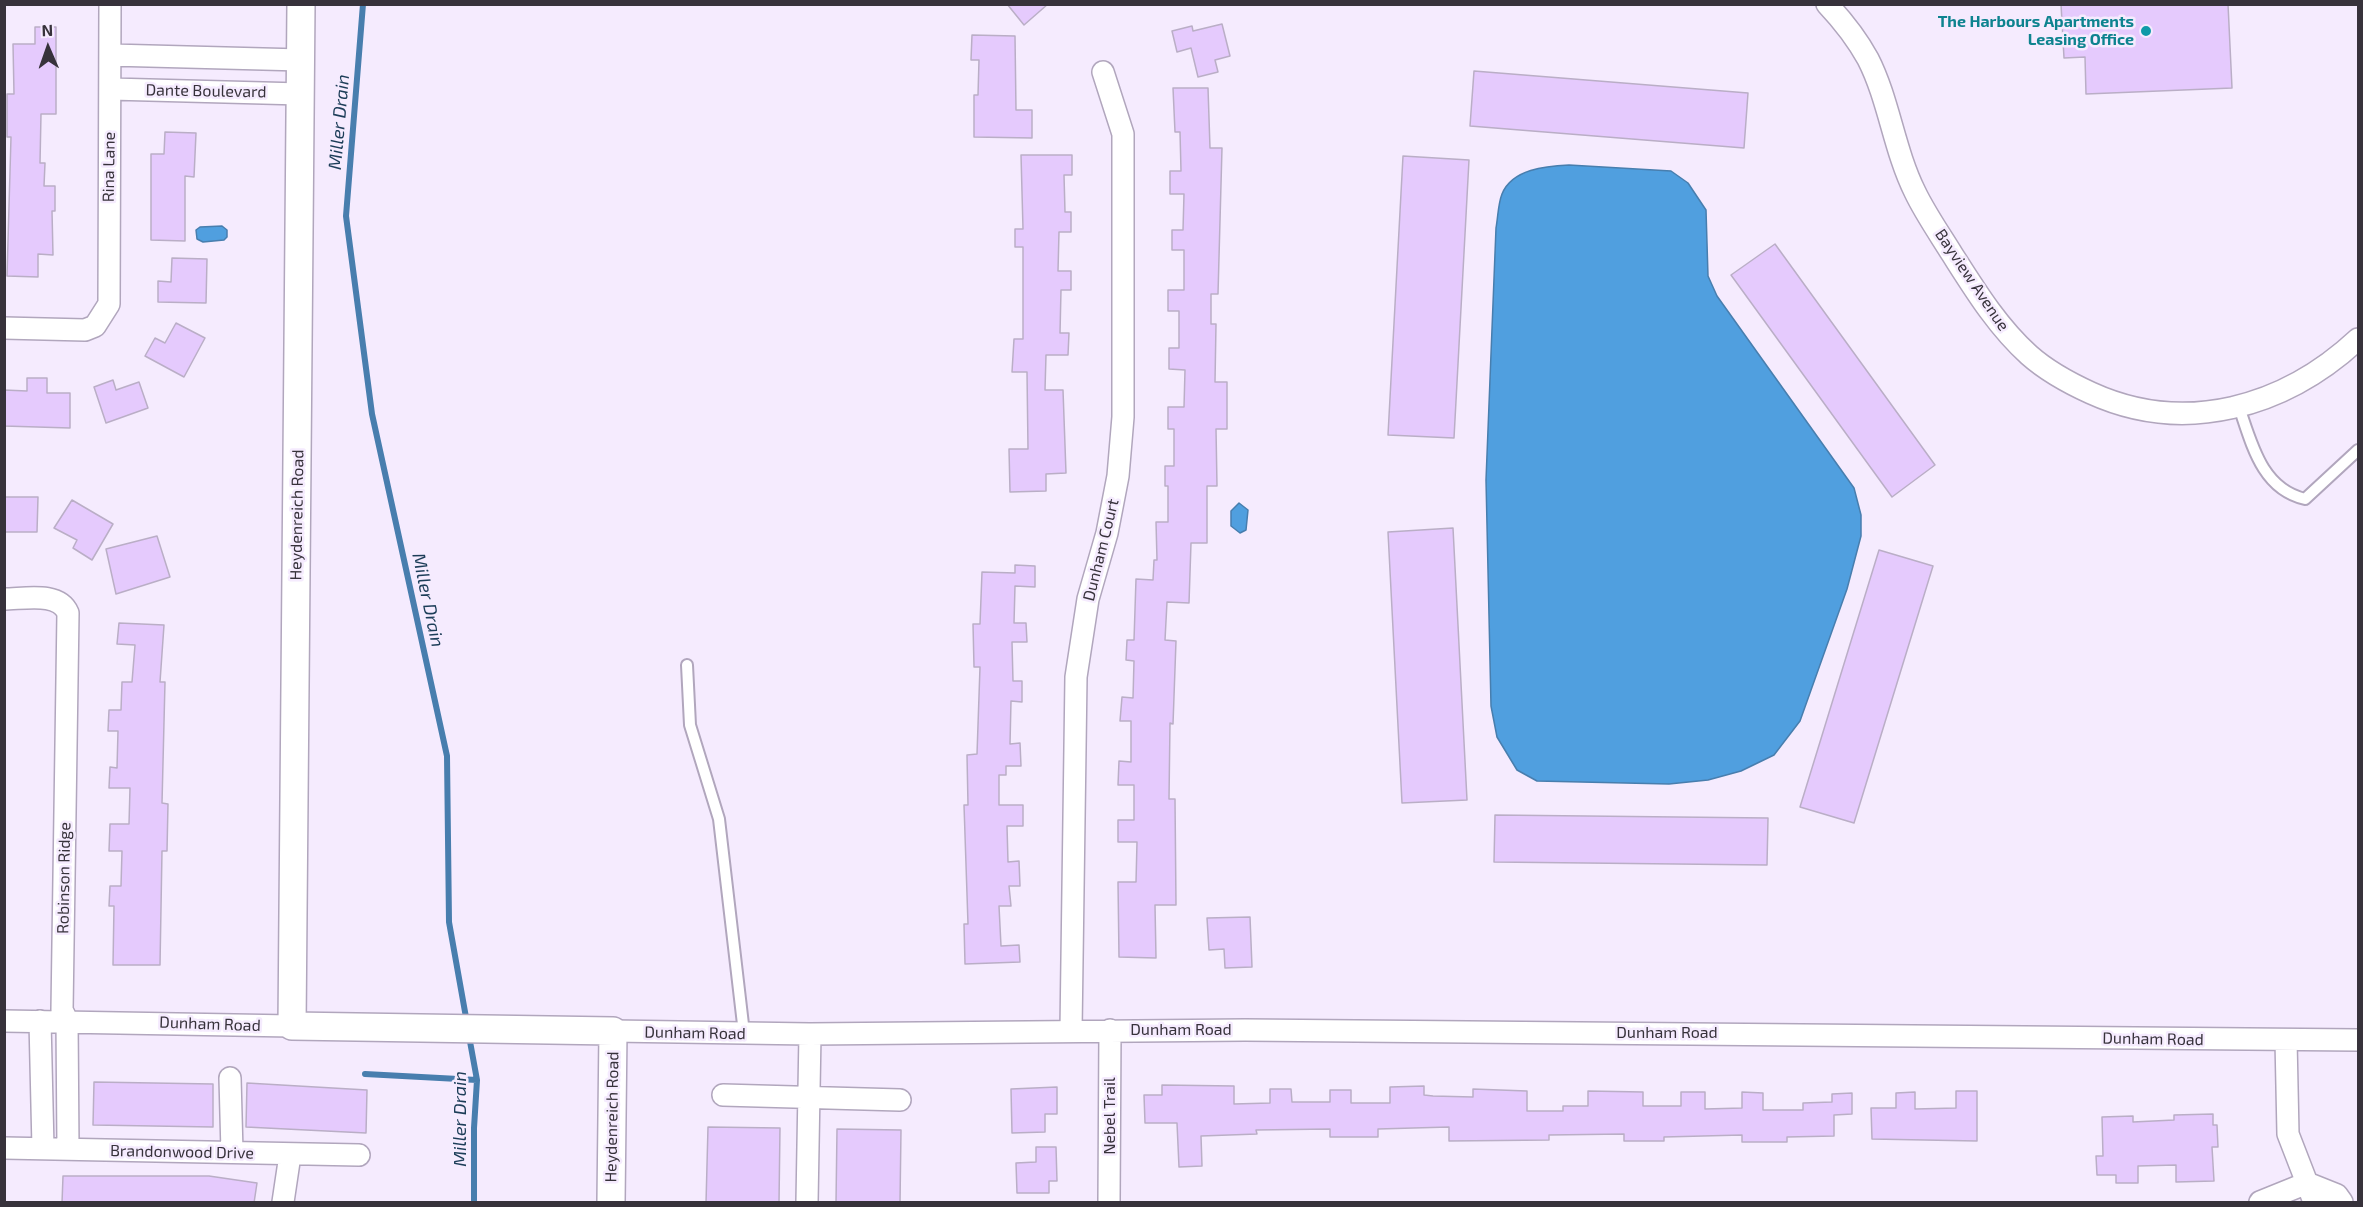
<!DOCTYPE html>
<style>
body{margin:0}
#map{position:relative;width:2363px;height:1207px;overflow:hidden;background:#f5ebfe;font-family:"Exo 2",sans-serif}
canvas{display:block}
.frame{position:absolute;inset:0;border:6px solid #37323b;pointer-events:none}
.north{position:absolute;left:18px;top:18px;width:60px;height:60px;-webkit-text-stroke:4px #f5ebfe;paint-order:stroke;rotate:358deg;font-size:16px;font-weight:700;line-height:24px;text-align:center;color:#37323b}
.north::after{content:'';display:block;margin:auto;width:21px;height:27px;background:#37323b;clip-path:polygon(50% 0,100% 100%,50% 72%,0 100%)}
</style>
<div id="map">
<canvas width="2363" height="1207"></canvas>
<div class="frame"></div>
<div class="north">N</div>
</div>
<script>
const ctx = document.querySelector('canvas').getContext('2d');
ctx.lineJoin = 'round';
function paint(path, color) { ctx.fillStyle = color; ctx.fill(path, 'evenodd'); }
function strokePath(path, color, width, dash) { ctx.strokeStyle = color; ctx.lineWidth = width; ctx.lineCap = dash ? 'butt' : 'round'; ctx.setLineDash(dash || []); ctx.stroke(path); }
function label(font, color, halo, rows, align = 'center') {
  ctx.font = font + ' "Exo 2",sans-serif'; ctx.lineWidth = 5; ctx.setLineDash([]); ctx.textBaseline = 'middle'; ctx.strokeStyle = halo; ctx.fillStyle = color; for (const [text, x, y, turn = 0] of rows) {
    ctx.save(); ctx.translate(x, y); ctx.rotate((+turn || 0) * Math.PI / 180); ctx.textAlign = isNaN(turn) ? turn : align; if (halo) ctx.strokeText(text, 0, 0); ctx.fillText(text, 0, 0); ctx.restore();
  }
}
const water = new Path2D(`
 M 1569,165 L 1671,171 L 1688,183 L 1706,210 L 1708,276 L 1717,296 L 1854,488 L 1861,515 L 1861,536 L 1847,589 L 1800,721 L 1774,755 L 1741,771 L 1708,780 L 1669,784 L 1537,781 L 1517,770 L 1497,737 L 1491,706 L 1486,480 L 1496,228 C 1498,217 1498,204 1502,194 C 1512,169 1546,166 1569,165 Z
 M 222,226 L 227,230 L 227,237 L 224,240 L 203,242 L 197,239 L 196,230 L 200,227 Z
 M 1239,503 L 1248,510 L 1246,530 L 1240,533 L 1231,526 L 1231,511 Z`);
paint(water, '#509fdf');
strokePath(water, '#487eae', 1.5);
strokePath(new Path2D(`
 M 363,4 L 346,216 L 372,414 L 447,756 L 449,922 L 467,1023
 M 469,1036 L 477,1080 L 474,1128 L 474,1202
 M 365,1074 L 477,1080`), '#487eae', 6);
const building = new Path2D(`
 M 1007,4 L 1048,4 L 1024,25 Z
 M 2061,4 L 2228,4 L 2232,88 L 2086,94 L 2085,57 L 2064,58 Z
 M 1222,24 L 1230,56 L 1215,60 L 1218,72 L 1198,77 L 1191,48 L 1177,52 L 1172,31 L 1192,26 L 1193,31 Z
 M 35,27 L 56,27 L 56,114 L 41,114 L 40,163 L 45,163 L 44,186 L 55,186 L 55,211 L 52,211 L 53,255 L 38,254 L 38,277 L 7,276 L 11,137 L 7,137 L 7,94 L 14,94 L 13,44 L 35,44 Z
 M 972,35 L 1015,36 L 1016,110 L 1032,110 L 1032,138 L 974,137 L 974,95 L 978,95 L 979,60 L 971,60 Z
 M 1474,71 L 1748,93 L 1744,148 L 1470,126 Z
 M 1173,88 L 1208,88 L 1210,148 L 1222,148 L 1218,294 L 1211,294 L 1211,324 L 1216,324 L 1215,382 L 1227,382 L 1227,429 L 1216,429 L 1217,486 L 1207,486 L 1207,543 L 1191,543 L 1189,603 L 1167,602 L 1165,640 L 1176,641 L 1173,724 L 1170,723 L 1169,799 L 1175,799 L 1176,905 L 1155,905 L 1156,958 L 1119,957 L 1118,882 L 1136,882 L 1137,842 L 1118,842 L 1118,820 L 1134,820 L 1134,785 L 1118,785 L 1119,761 L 1131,762 L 1131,721 L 1120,721 L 1122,697 L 1133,698 L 1134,661 L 1126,660 L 1127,640 L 1134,640 L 1136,579 L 1153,580 L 1154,560 L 1157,560 L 1156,522 L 1168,522 L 1168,486 L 1165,486 L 1165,466 L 1174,466 L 1174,429 L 1168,429 L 1168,407 L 1184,407 L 1185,370 L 1169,369 L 1169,348 L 1179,348 L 1179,311 L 1168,311 L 1168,290 L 1184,290 L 1184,250 L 1172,250 L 1172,230 L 1183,230 L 1184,194 L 1170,194 L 1170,171 L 1181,171 L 1180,132 L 1175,132 Z
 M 165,132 L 196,133 L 194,177 L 185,176 L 185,241 L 151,240 L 151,154 L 164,154 Z
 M 1021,155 L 1072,155 L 1072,175 L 1064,175 L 1065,212 L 1071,212 L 1071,232 L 1059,232 L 1058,271 L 1071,271 L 1071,290 L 1061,290 L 1060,333 L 1069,333 L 1068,355 L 1046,355 L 1045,390 L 1063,390 L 1066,473 L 1046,474 L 1046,491 L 1010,492 L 1009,449 L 1028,449 L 1027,372 L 1012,372 L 1014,339 L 1023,339 L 1023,247 L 1015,247 L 1015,229 L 1023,229 Z
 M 1403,156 L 1469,160 L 1454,438 L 1388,435 Z
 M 1775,244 L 1935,465 L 1892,497 L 1731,275 Z
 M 172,258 L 207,259 L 206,303 L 158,302 L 158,281 L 171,282 Z
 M 176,323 L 205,338 L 184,377 L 145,356 L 155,338 L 165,343 Z
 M 27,378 L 47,378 L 47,393 L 70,393 L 70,428 L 4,426 L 4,390 L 27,391 Z
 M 113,380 L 116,390 L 139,382 L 148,408 L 106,423 L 94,387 Z
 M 4,497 L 38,497 L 37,532 L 4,532 Z
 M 72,500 L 113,524 L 92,560 L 73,548 L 77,540 L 54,528 Z
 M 1453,528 L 1467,800 L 1402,803 L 1388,532 Z
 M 157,536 L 170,577 L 116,594 L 106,549 Z
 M 1879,550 L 1933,566 L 1854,823 L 1800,807 Z
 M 1015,565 L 1035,566 L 1035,587 L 1015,586 L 1014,623 L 1026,623 L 1027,642 L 1012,642 L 1013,681 L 1022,681 L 1022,702 L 1011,701 L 1010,744 L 1020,743 L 1021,766 L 1006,766 L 1006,775 L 999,775 L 999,805 L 1023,805 L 1023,826 L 1007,826 L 1008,862 L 1019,861 L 1020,886 L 1009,886 L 1011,906 L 999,906 L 1001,946 L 1019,945 L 1020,962 L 965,964 L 964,924 L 968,924 L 964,805 L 968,805 L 967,755 L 977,754 L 980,667 L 974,667 L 973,624 L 980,624 L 982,572 L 1015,573 Z
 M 119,623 L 164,625 L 160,682 L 165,682 L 162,803 L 168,804 L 167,851 L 162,851 L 160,965 L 113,965 L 114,906 L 109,906 L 110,886 L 121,886 L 122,851 L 109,851 L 110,824 L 129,824 L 130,788 L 109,788 L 110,767 L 117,768 L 118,731 L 108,731 L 109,710 L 121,710 L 122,682 L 132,682 L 135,645 L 117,644 Z
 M 1495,815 L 1768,818 L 1767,865 L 1494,862 Z
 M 1250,917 L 1252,967 L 1225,968 L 1224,949 L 1209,950 L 1207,918 Z
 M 94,1082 L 213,1084 L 213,1127 L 93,1125 Z
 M 247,1083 L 367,1090 L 366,1133 L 246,1127 Z
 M 1162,1085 L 1234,1086 L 1234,1104 L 1270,1103 L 1270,1089 L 1291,1089 L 1292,1102 L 1330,1102 L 1330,1090 L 1351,1090 L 1351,1103 L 1390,1103 L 1390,1087 L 1424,1086 L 1424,1095 L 1433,1096 L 1473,1097 L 1473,1089 L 1527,1091 L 1527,1111 L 1563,1111 L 1563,1106 L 1588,1106 L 1588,1091 L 1643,1092 L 1643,1106 L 1681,1106 L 1681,1092 L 1705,1092 L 1705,1109 L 1742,1108 L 1742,1092 L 1763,1093 L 1763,1110 L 1803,1110 L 1803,1103 L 1832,1102 L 1832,1094 L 1852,1093 L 1852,1114 L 1834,1115 L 1834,1136 L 1787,1137 L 1787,1142 L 1742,1142 L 1742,1135 L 1664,1137 L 1664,1141 L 1624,1141 L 1624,1134 L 1549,1135 L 1549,1140 L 1449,1141 L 1449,1127 L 1378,1129 L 1378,1137 L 1330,1137 L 1330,1129 L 1256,1130 L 1257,1134 L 1201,1136 L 1202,1166 L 1179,1167 L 1177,1123 L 1145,1123 L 1144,1095 L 1162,1095 Z
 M 1057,1087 L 1057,1114 L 1045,1114 L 1045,1132 L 1012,1133 L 1011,1089 Z
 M 1956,1091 L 1977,1091 L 1977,1141 L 1872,1139 L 1871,1108 L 1896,1108 L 1896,1093 L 1915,1092 L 1915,1109 L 1956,1108 Z
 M 2213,1114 L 2213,1125 L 2217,1125 L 2218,1147 L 2212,1147 L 2214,1181 L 2176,1182 L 2176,1165 L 2138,1166 L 2138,1183 L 2116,1183 L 2116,1175 L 2097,1175 L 2096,1156 L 2103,1156 L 2102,1117 L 2133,1116 L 2133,1122 L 2174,1120 L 2174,1115 Z
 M 708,1127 L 780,1128 L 779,1203 L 706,1203 Z
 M 837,1129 L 901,1130 L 900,1203 L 836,1203 Z
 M 1036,1147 L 1056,1147 L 1057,1181 L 1049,1181 L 1049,1193 L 1017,1193 L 1016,1163 L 1036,1162 Z
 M 63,1176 L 209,1176 L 257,1183 L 254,1203 L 62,1203 Z`);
paint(building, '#e5cafd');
strokePath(building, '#baaec6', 1.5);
const service = new Path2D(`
 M 2239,407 C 2252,445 2262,489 2305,499 L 2358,450
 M 687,665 L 690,725 L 719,819 L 744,1033`);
const minor = new Path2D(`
 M 1827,4 C 1843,21 1857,39 1868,59 C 1889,100 1894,150 1915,192 C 1925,213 1939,233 1952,254 C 1975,290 1997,326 2029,355 C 2047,371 2069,383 2091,393 C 2185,436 2285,407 2358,339
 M 111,55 L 301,60
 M 111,89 L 301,94
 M 4,328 L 85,330 L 95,326 L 109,304 L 110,4
 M 4,599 C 24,599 59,591 68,613 L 62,1010 L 67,1020 L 68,1149
 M 4,1021 L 292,1026
 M 40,1021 L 43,1148
 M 1071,1030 L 1076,677 L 1088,599 L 1107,533 L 1118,476 L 1123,417 L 1123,134 L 1103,72
 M 613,1031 L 810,1034 L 1245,1030 L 2358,1040
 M 230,1078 L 232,1152
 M 723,1095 L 900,1100
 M 4,1148 L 359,1155
 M 283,1202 L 290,1155
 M 807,1202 L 810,1034
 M 1109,1202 L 1110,1030
 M 2260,1202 L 2307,1183 L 2288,1134 L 2286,1040
 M 2314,1202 L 2307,1183 L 2337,1195 L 2342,1202`);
const tertiary = new Path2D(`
 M 301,4 L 292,1026 L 613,1031 L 611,1202`);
strokePath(service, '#b1a6bd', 14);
strokePath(minor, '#b1a6bd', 24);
strokePath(tertiary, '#b1a6bd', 30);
strokePath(service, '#fff', 10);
strokePath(minor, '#fff', 21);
strokePath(tertiary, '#fff', 27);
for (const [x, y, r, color] of [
 [2146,31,6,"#0f9aa8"]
]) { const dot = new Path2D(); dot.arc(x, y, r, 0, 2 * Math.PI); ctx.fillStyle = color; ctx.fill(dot); strokePath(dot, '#f5ebfe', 2); }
label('bold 16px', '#0d838f', '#f5ebfe', [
 ["The Harbours Apartments",2134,22],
 ["Leasing Office",2134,40]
], 'right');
label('16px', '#37323b', '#f5ebfe', [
 ["Dante Boulevard",206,91,1],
 ["Rina Lane",109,167,-89],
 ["Bayview Avenue",1972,280,56],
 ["Heydenreich Road",297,515,-89],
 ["Dunham Court",1101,550,-76],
 ["Robinson Ridge",64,878,-89],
 ["Dunham Road",210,1024,2],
 ["Dunham Road",1181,1030],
 ["Dunham Road",695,1033,1],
 ["Dunham Road",1667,1033],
 ["Dunham Road",2153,1039,1],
 ["Nebel Trail",1110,1116,-90],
 ["Heydenreich Road",612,1117,-89],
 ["Brandonwood Drive",182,1152,1]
]);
label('italic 18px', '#1c3d58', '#f5ebfe', [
 ["Miller Drain",339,122,-85],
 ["Miller Drain",428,600,78],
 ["Miller Drain",460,1119,-90]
]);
</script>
